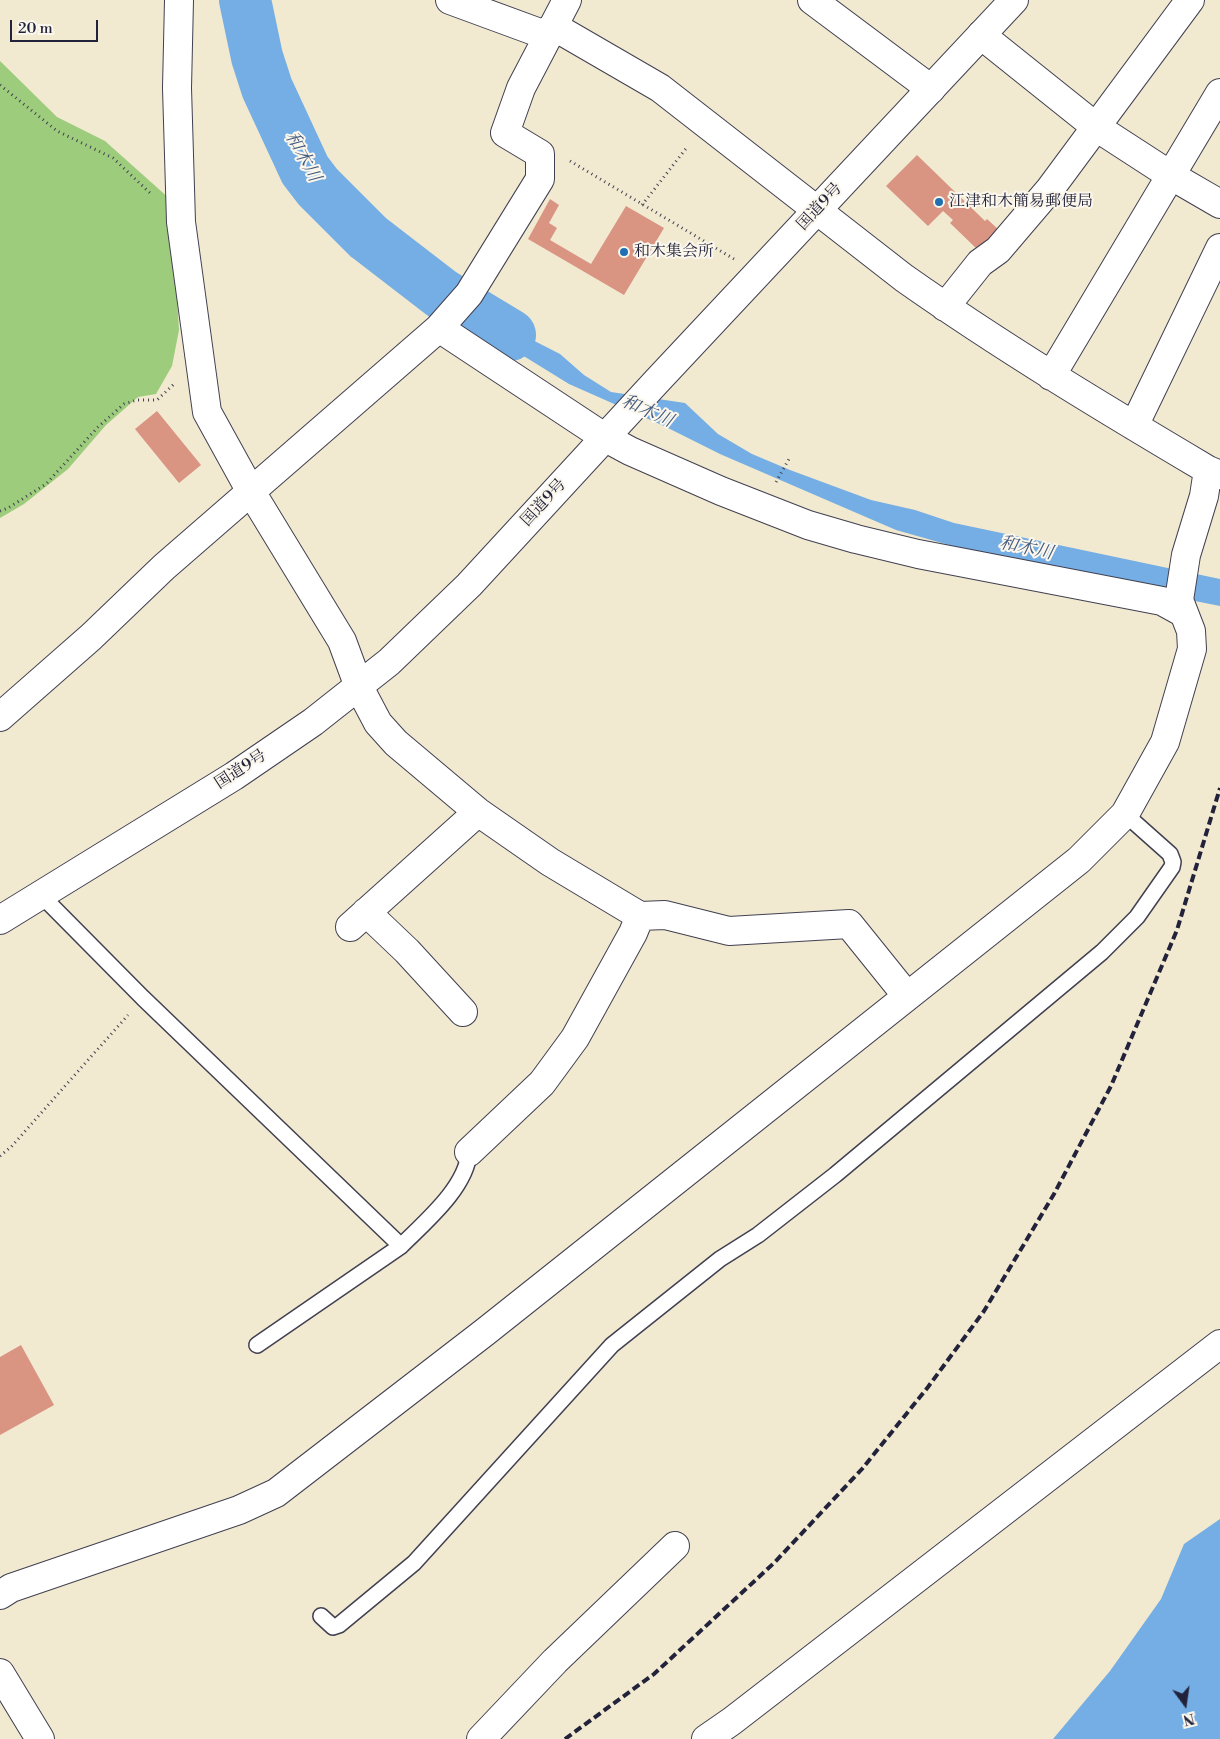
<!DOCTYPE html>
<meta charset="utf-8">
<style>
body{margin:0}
#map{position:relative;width:1220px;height:1739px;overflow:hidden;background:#f1e9d0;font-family:"Libre Bodoni",serif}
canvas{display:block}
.north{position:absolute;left:1160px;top:1679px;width:50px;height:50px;-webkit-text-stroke:4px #fbf7ec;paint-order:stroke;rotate:166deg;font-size:14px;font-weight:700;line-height:20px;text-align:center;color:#22223b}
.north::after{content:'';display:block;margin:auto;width:18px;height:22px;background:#22223b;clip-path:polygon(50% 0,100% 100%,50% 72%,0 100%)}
.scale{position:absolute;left:10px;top:20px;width:88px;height:22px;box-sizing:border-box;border:2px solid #22223b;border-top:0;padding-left:6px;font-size:15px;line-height:18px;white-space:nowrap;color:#22223b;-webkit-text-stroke:4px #fbf7ec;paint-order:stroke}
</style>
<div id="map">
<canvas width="1220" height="1739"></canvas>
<div class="north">N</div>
<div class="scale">20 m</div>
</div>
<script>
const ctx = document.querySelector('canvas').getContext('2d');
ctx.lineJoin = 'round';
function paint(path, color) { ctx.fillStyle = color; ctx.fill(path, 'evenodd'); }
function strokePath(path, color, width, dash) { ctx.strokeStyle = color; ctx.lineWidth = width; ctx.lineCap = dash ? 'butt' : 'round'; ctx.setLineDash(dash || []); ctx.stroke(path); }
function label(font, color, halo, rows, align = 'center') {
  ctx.font = font + ' "Libre Bodoni","Noto Serif JP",serif'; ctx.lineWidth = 4; ctx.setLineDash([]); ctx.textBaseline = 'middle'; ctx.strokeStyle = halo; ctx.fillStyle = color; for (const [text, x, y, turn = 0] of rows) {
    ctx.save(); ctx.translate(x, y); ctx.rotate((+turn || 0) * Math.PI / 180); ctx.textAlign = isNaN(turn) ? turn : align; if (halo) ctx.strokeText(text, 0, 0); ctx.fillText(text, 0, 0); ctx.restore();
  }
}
paint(new Path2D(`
 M 0,61 L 57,117 L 105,141 L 171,200 L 179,330 L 172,366 L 156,394 L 138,397 L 106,425 L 68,469 L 24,504 L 0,518 Z`), '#9dcd7c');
paint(new Path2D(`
 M 463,302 L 477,307 L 503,325 L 560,354 L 584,375 L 611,392 L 685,403 L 718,434 L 752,454 L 790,470 L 871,500 L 915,510 L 954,523 L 1220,579 L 1220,606 L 1195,601 L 1166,591 L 1023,566 L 896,530 L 720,454 L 664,426 L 569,384 L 501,342 L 451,317 Z
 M 1220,1519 L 1220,1739 L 1053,1739 L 1110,1671 L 1161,1599 L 1184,1544 Z`), '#74aee4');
strokePath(new Path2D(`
 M 245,0 L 257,57 L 267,88 L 305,170 L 318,187 L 368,237 L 442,294 L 510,335`), '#74aee4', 52);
paint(new Path2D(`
 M 917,155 L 985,221 L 987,219 L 999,230 L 979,251 L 950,223 L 953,220 L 943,211 L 928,226 L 886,186 Z
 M 550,199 L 559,205 L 549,223 L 557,228 L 550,240 L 591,264 L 626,206 L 664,228 L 624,295 L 528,239 Z
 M 157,411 L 201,465 L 179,483 L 135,429 Z
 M 21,1345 L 54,1405 L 0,1435 L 0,1357 Z`), '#d99482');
const lane = new Path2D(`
 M 41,895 L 143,998 L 401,1246 L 257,1345
 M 401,1246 C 425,1222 467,1187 469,1152
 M 321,1616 L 333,1627 L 339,1625 L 414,1563 L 612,1345 L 720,1259 L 758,1235 L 835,1175 L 1102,952 L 1137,917 L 1172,867 L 1173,862 L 1170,854 L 1125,814`);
const street = new Path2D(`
 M 179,0 L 177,88 L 181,222 L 207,412 L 250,490 L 342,641 L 359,687 L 378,723 L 396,743 L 478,812 L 550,862 L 640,916 L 665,915 L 729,931 L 849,924 L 907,996
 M 450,0 L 548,36
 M 812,0 L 931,89
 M 553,26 L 660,88 L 904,278 C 1002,347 1105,409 1208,470 L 1220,475
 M 981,35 L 1096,127 L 1170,175 L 1220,204
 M 945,307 L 980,263 L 998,250 L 1050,189 L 1190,0
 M 439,328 L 604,437 L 630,451 L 721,491 L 808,525 L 856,539 L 918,554 L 1162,601 L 1182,612
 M 1051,376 L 1220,93
 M 1134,426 L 1220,248
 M 0,717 L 91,637 L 164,567 L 439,328 L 469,294 L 540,179 L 540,154 L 505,133 L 521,88 L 567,0
 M 366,912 L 407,951 L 463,1012
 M 350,927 L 478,812
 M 469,1152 L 542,1083 L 575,1038 L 633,933 L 640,916
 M 0,1595 L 11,1588 L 239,1510 L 276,1493 L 485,1332 L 1079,860 L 1125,814 L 1165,742 L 1192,649 L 1191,631 L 1179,600 L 1186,555 L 1204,496 L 1208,470
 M 0,1673 L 40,1739
 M 481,1739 L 555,1661 L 675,1546`);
const secondary = new Path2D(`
 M 706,1739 L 732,1721 L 1220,1344`);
const highway = new Path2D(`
 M 0,920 L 234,776 L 313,722 L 389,662 L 469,585 L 657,381 L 1014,0`);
strokePath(lane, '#414051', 18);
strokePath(street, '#414051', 30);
strokePath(secondary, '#414051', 30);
strokePath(highway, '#414051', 30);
strokePath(new Path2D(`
 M 0,85 L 57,131 L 113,158 L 150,193
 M 570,161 L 734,259
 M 642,205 L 688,146
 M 776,482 L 789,459
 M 0,511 L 8,508 L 46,484 L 98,427 L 124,404 L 137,400 L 157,400 L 174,384
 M 0,1156 L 11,1147 L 128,1015`), '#414051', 3, [1, 4]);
strokePath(lane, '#fff', 15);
strokePath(street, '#fff', 28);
strokePath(secondary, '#fff', 28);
strokePath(highway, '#fff', 28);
strokePath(new Path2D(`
 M 565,1739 L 654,1674 L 774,1563 L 862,1469 L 928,1387 L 984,1311 L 1054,1194 L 1111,1086 L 1177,930 L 1220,788`), '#22223b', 4, [8, 4]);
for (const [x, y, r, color] of [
 [939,202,5,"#1f6fb2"],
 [624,252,5,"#1f6fb2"]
]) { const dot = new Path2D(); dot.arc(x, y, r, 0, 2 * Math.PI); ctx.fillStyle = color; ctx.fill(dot); strokePath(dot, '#fbf7ec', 2); }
label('16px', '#22223b', '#fbf7ec', [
 ["江津和木簡易郵便局",949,202],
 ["和木集会所",634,252]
], 'left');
label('16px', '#22223b', '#fbf7ec', [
 ["国道9号",820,207,-47],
 ["国道9号",544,503,-47],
 ["国道9号",241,770,-33]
]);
label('italic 18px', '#435a7f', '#fbf7ec', [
 ["和木川",302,157,61],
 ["和木川",647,412,24],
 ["和木川",1026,549,12]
]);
</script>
